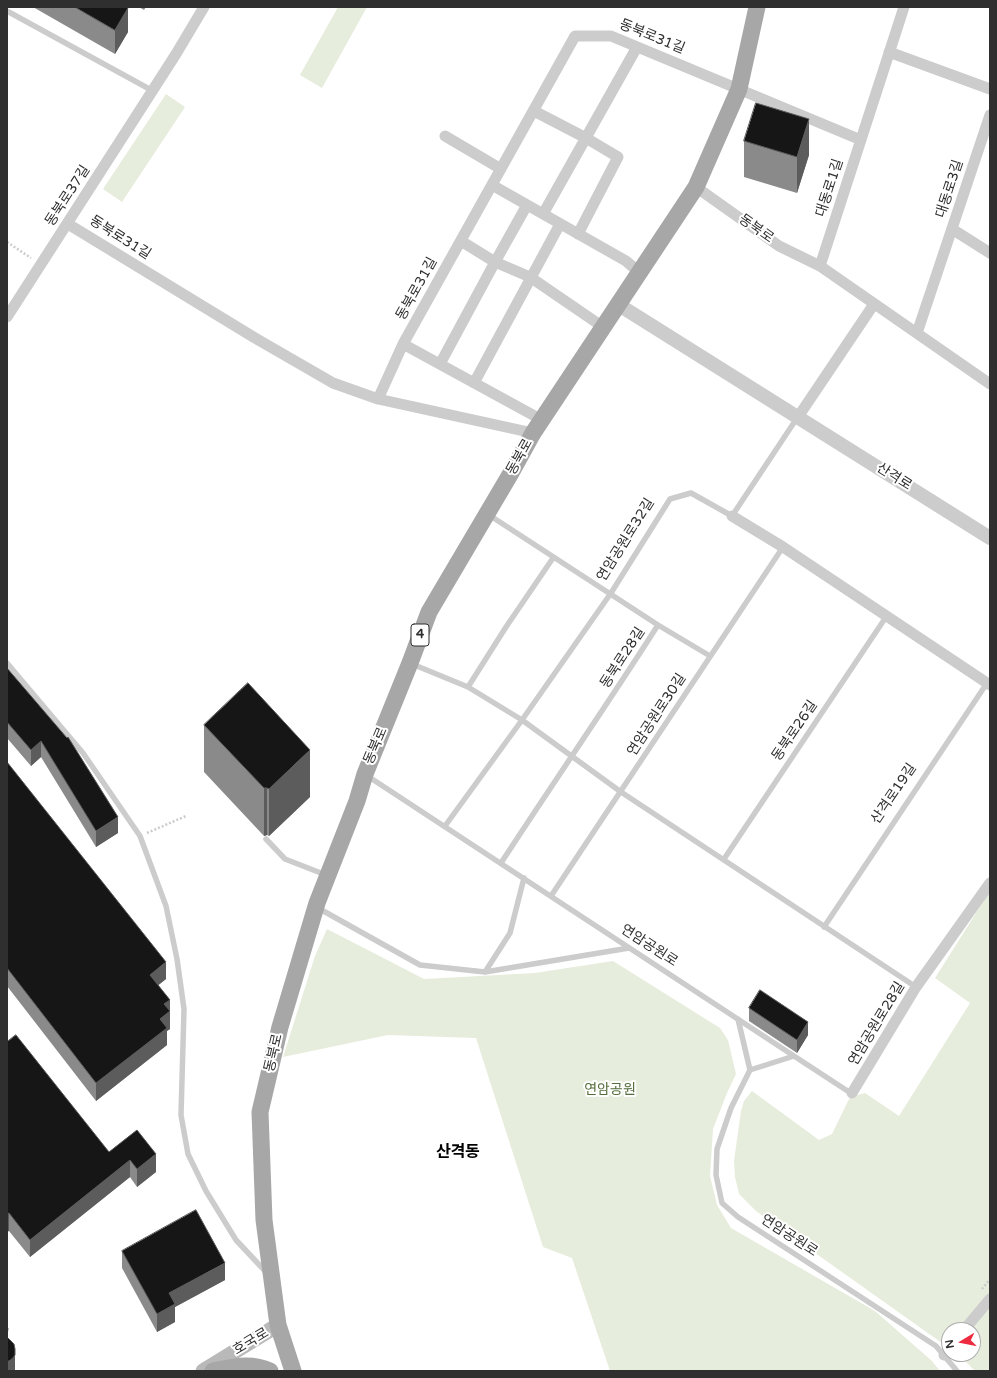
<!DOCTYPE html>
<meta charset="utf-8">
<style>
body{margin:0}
#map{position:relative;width:997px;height:1378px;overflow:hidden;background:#fff;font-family:"Varela Round",sans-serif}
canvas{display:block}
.frame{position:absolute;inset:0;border:8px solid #2f2f2f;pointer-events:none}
.north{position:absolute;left:941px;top:1322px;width:40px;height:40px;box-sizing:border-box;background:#fff;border:1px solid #acacac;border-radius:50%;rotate:260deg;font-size:11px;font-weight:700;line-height:16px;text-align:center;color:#2f2f2f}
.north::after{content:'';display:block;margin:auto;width:14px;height:18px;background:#ec2b40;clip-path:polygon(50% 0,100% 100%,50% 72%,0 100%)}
</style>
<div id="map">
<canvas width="997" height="1378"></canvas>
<div class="frame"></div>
<div class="north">N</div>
</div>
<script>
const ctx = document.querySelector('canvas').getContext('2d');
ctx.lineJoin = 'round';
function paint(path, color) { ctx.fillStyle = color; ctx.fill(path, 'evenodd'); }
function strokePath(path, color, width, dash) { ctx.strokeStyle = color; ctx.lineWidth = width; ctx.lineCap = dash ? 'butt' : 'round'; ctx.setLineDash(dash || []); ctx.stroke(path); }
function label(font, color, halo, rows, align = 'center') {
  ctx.font = font + ' "Varela Round","Noto Sans KR",sans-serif'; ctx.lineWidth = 4; ctx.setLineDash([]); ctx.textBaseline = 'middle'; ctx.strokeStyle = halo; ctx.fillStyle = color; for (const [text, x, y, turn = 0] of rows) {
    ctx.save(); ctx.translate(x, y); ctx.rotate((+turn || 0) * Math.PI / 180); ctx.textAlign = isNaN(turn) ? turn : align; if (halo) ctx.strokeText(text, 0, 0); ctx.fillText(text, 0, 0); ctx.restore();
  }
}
paint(new Path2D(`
 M 338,7 L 367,7 L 322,88 L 300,75 Z
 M 166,94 L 185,107 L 122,202 L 103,189 Z
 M 990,891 L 990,1371 L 975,1371 L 958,1354 L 973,1354 L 973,1330 L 949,1330 L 949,1348 L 756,1211 L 739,1194 L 735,1177 L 734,1161 L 741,1111 L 744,1101 L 752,1091 L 819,1140 L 832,1134 L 850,1097 L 865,1093 L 899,1116 L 970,1003 L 935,978 Z
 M 327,929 L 424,979 L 535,973 L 613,961 L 720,1028 L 728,1040 L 736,1074 L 727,1093 L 713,1129 L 710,1176 L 717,1205 L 731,1228 L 875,1311 L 932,1361 L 940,1371 L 610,1371 L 572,1258 L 543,1247 L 476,1038 L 388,1035 L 283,1057 L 315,956 Z`), '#e6eddc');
strokePath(new Path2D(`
 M 7,242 L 31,258
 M 147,833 L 186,816
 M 982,1289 L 990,1279`), '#ccc', 2.5, [2, 2]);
strokePath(new Path2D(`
 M 7,11 L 153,91
 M 489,515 L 658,625 L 710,656
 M 7,663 L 83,753 L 140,836 L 166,906 L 177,959 L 184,1009 L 181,1115 L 188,1154 L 206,1191 L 236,1240 L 266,1272
 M 412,664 L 468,687 L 522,720 L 621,792 L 916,987
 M 468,687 L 506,627 L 553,558
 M 366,775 L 794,1056 L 846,1090 L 852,1093
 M 445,826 L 522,720 L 611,593 L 670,499 L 691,493 L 732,516 L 797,418
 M 266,839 L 285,859 L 326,875
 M 724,859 L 886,617
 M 501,863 C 553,783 607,705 658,625
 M 551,896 L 783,547
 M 318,908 L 420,965 L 485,972 L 629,948
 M 824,927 L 987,683
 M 485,972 L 510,933 L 524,878
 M 738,1019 L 750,1070 L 794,1056
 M 750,1070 L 731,1108 L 717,1149 L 716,1175 L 722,1203 L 738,1217 L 936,1346 L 957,1371`), '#ccc', 5.5);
strokePath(new Path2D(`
 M 889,52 L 990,89
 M 534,111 L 586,138 L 618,157 L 578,234
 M 445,136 L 501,169
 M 492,185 L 626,261 L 640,273
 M 696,187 L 779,246 L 820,266 L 990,384
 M 543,214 L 637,47
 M 68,224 L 255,338 L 333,383 L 378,399 L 533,433
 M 952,229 L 990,253
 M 461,241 L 495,262 L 530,277 L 603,327
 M 820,266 L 904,7
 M 7,317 L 176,54 L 204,7
 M 917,333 L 990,115
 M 403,344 L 542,420
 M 440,364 L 495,262 L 527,205
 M 474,383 L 560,224
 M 378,399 L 403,344 L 575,36 L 611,36 L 861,140
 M 798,417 L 874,304
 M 732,516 L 783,547 L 990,685
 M 852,1093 L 916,987 L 990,883
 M 964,1330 L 990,1299
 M 944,1355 L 949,1349`), '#ccc', 11);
strokePath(new Path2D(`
 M 619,305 L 990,538`), '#ccc', 14);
strokePath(new Path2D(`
 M 203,1371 L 278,1325`), '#b9b9b9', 15);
strokePath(new Path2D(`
 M 213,1371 C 234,1367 250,1362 270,1371
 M 293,1371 L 278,1325 L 264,1220 L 260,1112 L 280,1027 L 317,903 L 357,801 L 365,774 L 410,663 L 429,612 L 511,473 L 533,433 L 696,187 L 739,89 L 757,7`), '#a7a7a7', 17);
paint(new Path2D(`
 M 33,7 L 127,7 L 128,32 L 115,54 Z
 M 139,7 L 146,7 L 144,10 Z
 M 744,141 L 809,155 L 797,193 L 744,177 Z
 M 7,668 L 118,833 L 96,847 L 41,757 L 31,766 L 7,738 Z
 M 204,725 L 310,797 L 269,836 L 267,835 L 264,836 L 204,772 Z
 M 7,762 L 166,979 L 158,985 L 170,1000 L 170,1029 L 167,1031 L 167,1045 L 96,1101 L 7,986 Z
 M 749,1008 L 808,1035 L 797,1053 L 749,1021 Z
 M 7,1042 L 109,1152 L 137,1130 L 156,1172 L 137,1187 L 130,1177 L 30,1257 L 9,1231 Z
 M 122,1251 L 225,1280 L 175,1307 L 175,1322 L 157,1332 L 122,1268 Z`), '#8a8a8a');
paint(new Path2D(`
 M 128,8 L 128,32 L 115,54 L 115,30 Z
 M 809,119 L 809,155 L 797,193 L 797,157 Z
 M 41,741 L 41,757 L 31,766 L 31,750 Z
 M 310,750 L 310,797 L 269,836 L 269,789 Z
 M 264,788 L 267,788 L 267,835 L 264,836 Z
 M 118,817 L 118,833 L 96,847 L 96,831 Z
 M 166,962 L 166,979 L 150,992 L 150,975 Z
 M 170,1000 L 170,1029 L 167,1031 L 167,1045 L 96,1101 L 96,1083 L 160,1019 L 164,1004 Z
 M 808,1022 L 808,1035 L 797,1053 L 797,1040 Z
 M 156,1154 L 156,1172 L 137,1187 L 137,1169 Z
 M 130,1160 L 130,1177 L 30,1257 L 30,1240 Z
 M 9,1213 L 9,1231 L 7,1232 L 7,1214 Z
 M 225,1263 L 225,1280 L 175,1307 L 175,1322 L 157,1332 L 157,1314 L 169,1293 Z
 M 15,1349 L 15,1371 L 7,1371 L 7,1362 Z`), '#5c5c5c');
const building = new Path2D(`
 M 75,7 L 127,7 L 128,8 L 115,30 Z
 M 756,103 L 809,119 L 797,157 L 744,141 Z
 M 7,668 L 67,738 L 68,737 L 118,817 L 96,831 L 41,741 L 31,750 L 7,722 Z
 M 248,683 L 310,750 L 269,789 L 267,788 L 264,788 L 204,725 Z
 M 7,762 L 166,962 L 150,975 L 170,1000 L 164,1004 L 170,1011 L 160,1019 L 167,1028 L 96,1083 L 7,968 Z
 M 760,990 L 808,1022 L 797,1040 L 749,1008 Z
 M 16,1035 L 109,1152 L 137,1130 L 156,1154 L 137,1169 L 130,1160 L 30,1240 L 9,1213 L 7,1214 L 7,1042 Z
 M 196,1210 L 225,1263 L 169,1293 L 175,1304 L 157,1314 L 122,1251 Z
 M 7,1328 L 8,1328 L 7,1337 L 14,1344 L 15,1349 L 15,1355 L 12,1359 L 7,1362 Z`);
paint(building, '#161616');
strokePath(building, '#5c5c5c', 1);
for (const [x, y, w] of [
 [420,635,18]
]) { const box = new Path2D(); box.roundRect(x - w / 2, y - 11, w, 22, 3); ctx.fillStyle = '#fff'; ctx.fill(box); strokePath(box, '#2f2f2f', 1); }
label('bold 13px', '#2f2f2f', null, [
 ["4",420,635]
]);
label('14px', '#2f2f2f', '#fff', [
 ["동북로31길",652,37,22],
 ["대동로1길",830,188,-72],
 ["대동로3길",950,189,-72],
 ["동북로37길",68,196,-57],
 ["동북로",756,229,35],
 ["동북로31길",120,238,32],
 ["동북로31길",417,289,-61],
 ["동북로",520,457,-61],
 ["산격로",894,477,32],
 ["연암공원로32길",626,540,-58],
 ["동북로28길",623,658,-57],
 ["연암공원로30길",657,715,-57],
 ["동북로26길",795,731,-56],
 ["동북로",376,746,-67],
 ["산격로19길",894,794,-56],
 ["연암공원로",649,946,33],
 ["연암공원로28길",877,1024,-59],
 ["동북로",274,1053,-77],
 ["연암공원로",789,1236,33],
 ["호국로",251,1342,-31]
]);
label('14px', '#546d3a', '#fff', [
 ["연암공원",610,1090]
]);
label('bold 16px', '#000', '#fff', [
 ["산격동",458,1153]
]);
</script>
